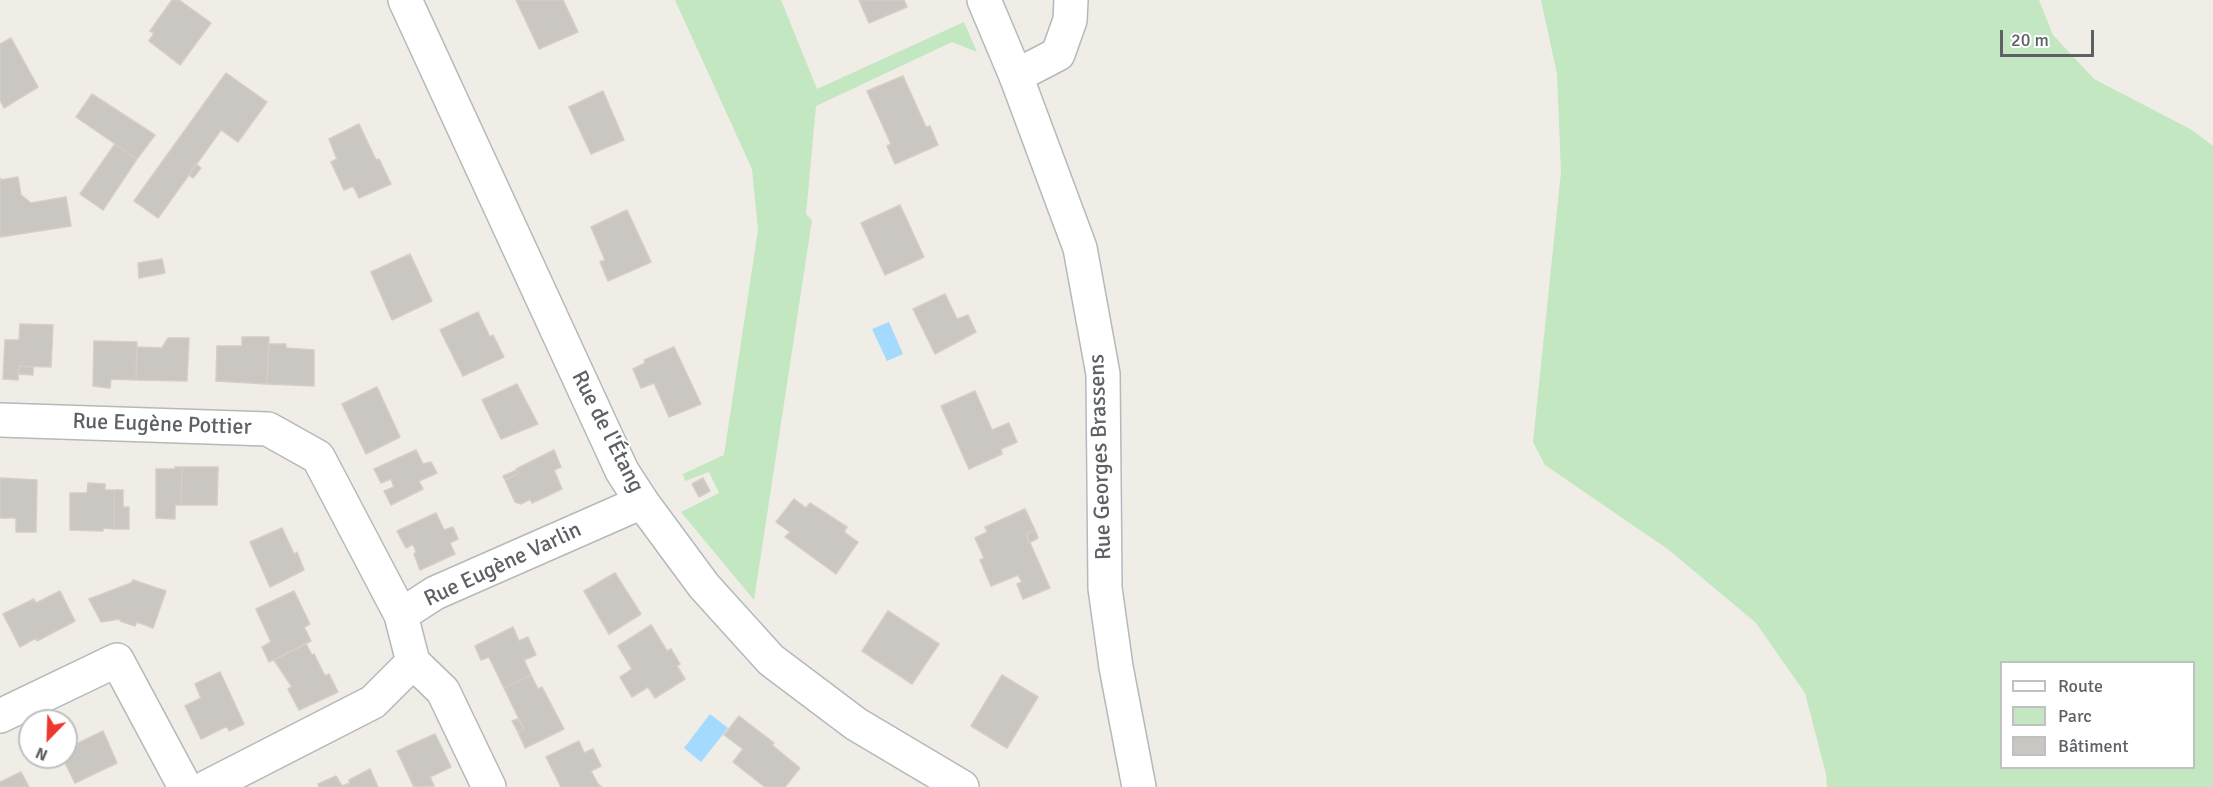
<!DOCTYPE html>
<meta charset="utf-8">
<style>
body{margin:0}
#map{position:relative;width:2213px;height:787px;overflow:hidden;background:#efede5;font-family:Signika,sans-serif}
canvas{display:block}
.legend{position:absolute;left:2000px;top:661px;width:195px;height:108px;box-sizing:border-box;background:#fff;border:2px solid #bec0c2;margin:0;padding:8px 10px;list-style:none;font-size:18px;color:#5d6166}
.legend li{display:flex;align-items:center;gap:12px;height:30px}
.legend b{width:30px;border:2px solid #bec0c2}
.north{position:absolute;left:18px;top:709px;width:60px;height:60px;box-sizing:border-box;background:#fff;border:2px solid #bec0c2;border-radius:50%;rotate:203deg;font-size:16px;font-weight:700;line-height:24px;text-align:center;color:#5d6166}
.north::after{content:'';display:block;margin:auto;width:21px;height:27px;background:#ec382e;clip-path:polygon(50% 0,100% 100%,50% 72%,0 100%)}
.scale{position:absolute;left:2000px;top:30px;width:94px;height:27px;box-sizing:border-box;border:3px solid #5d6166;border-top:0;padding-left:8px;font-size:18px;line-height:21px;white-space:nowrap;color:#5d6166;-webkit-text-stroke:4px #fff;paint-order:stroke}
</style>
<div id="map">
<canvas width="2213" height="787"></canvas>
<ul class="legend">
<li><b style="height:8px;background:#fff"></b>Route</li>
<li><b style="height:16px;background:#c2e7c1"></b>Parc</li>
<li><b style="height:16px;background:#cac7c2"></b>Bâtiment</li>
</ul>
<div class="north">N</div>
<div class="scale">20 m</div>
</div>
<script>
const ctx = document.querySelector('canvas').getContext('2d');
ctx.lineJoin = 'round';
function paint(path, color) { ctx.fillStyle = color; ctx.fill(path, 'evenodd'); }
function strokePath(path, color, width, dash) { ctx.strokeStyle = color; ctx.lineWidth = width; ctx.lineCap = dash ? 'butt' : 'round'; ctx.setLineDash(dash || []); ctx.stroke(path); }
function label(font, color, halo, rows, align = 'center') {
  ctx.font = font + ' Signika,sans-serif'; ctx.lineWidth = 4.5; ctx.setLineDash([]); ctx.textBaseline = 'middle'; ctx.strokeStyle = halo; ctx.fillStyle = color; for (const [text, x, y, turn = 0] of rows) {
    ctx.save(); ctx.translate(x, y); ctx.rotate((+turn || 0) * Math.PI / 180); ctx.textAlign = isNaN(turn) ? turn : align; if (halo) ctx.strokeText(text, 0, 0); ctx.fillText(text, 0, 0); ctx.restore();
  }
}
paint(new Path2D(`
 M 675,0 L 781,0 L 817,89 L 964,22 L 977,52 L 952,42 L 816,106 L 806,214 L 812,220 L 754,600 L 681,512 L 719,493 L 709,472 L 685,481 L 683,474 L 724,455 L 758,230 L 752,169 Z
 M 1541,0 L 2039,0 L 2053,35 L 2094,79 L 2192,130 L 2213,146 L 2213,787 L 1827,787 L 1826,774 L 1805,693 L 1756,623 L 1669,550 L 1545,465 L 1533,442 L 1561,172 L 1557,74 ZM 2194,662 L 2194,768 L 2002,768 L 2002,662 Z`), '#c2e7c1');
paint(new Path2D(`
 M 889,322 L 903,354 L 887,361 L 872,329 Z
 M 710,714 L 728,728 L 701,762 L 684,748 Z`), '#a5daff');
const building = new Path2D(`
 M 172,0 L 179,0 L 211,23 L 180,65 L 149,41 L 154,33 L 150,31 Z
 M 516,0 L 563,0 L 578,32 L 539,49 Z
 M 859,0 L 904,0 L 907,7 L 869,23 Z
 M 11,38 L 38,87 L 4,108 L 0,100 L 0,44 Z
 M 226,73 L 267,102 L 238,142 L 221,130 L 158,218 L 134,201 Z
 M 903,76 L 926,127 L 930,126 L 938,145 L 895,164 L 887,146 L 891,144 L 867,91 Z
 M 603,91 L 624,140 L 591,154 L 569,107 Z
 M 92,94 L 155,135 L 137,159 L 76,117 Z
 M 359,124 L 376,160 L 379,159 L 391,184 L 359,198 L 353,186 L 344,190 L 331,162 L 337,159 L 329,139 Z
 M 115,144 L 137,159 L 103,210 L 80,194 Z
 M 196,164 L 201,168 L 193,178 L 189,175 Z
 M 18,177 L 21,195 L 31,203 L 66,197 L 71,226 L 0,237 L 0,178 L 1,180 Z
 M 900,205 L 924,257 L 885,275 L 861,223 Z
 M 627,210 L 651,262 L 608,281 L 600,262 L 605,260 L 591,227 Z
 M 410,254 L 432,301 L 392,320 L 371,272 Z
 M 162,259 L 165,273 L 139,278 L 138,263 Z
 M 945,294 L 957,319 L 968,315 L 976,332 L 935,354 L 913,309 Z
 M 478,312 L 490,337 L 493,335 L 504,357 L 463,376 L 440,330 Z
 M 20,324 L 53,325 L 51,367 L 19,366 L 18,380 L 3,379 L 5,340 L 19,340 Z
 M 242,337 L 269,337 L 267,384 L 216,381 L 217,346 L 242,346 Z
 M 168,338 L 189,338 L 187,381 L 136,380 L 137,347 L 162,348 Z
 M 94,341 L 137,342 L 136,380 L 111,379 L 110,388 L 93,386 Z
 M 269,344 L 286,344 L 286,348 L 314,350 L 314,386 L 267,384 Z
 M 674,347 L 701,404 L 669,417 L 654,383 L 641,388 L 633,369 L 645,363 L 644,360 Z
 M 19,366 L 33,367 L 33,375 L 18,374 Z
 M 517,384 L 538,424 L 501,439 L 482,400 Z
 M 377,387 L 400,437 L 366,454 L 342,404 Z
 M 975,391 L 992,430 L 1009,423 L 1017,442 L 1001,449 L 1002,454 L 969,469 L 941,406 Z
 M 416,450 L 423,464 L 431,462 L 437,473 L 419,481 L 423,489 L 391,505 L 384,491 L 394,487 L 391,479 L 381,483 L 374,469 Z
 M 554,450 L 561,467 L 554,470 L 562,489 L 532,503 L 530,499 L 521,504 L 515,502 L 505,480 L 518,474 L 516,469 Z
 M 175,467 L 182,467 L 181,505 L 175,505 L 175,519 L 156,518 L 156,469 L 175,469 Z
 M 182,467 L 218,467 L 217,505 L 181,505 Z
 M 517,470 L 518,474 L 505,480 L 503,476 Z
 M 0,478 L 37,480 L 36,532 L 16,532 L 16,518 L 0,518 Z
 M 703,478 L 710,491 L 699,497 L 692,484 Z
 M 88,483 L 105,484 L 105,490 L 114,490 L 114,529 L 103,528 L 103,531 L 70,530 L 70,493 L 87,493 Z
 M 114,490 L 123,490 L 123,507 L 129,507 L 129,529 L 114,529 Z
 M 794,499 L 806,508 L 810,503 L 847,527 L 844,532 L 858,542 L 836,574 L 785,537 L 790,532 L 776,522 Z
 M 1025,509 L 1035,530 L 1026,534 L 1050,588 L 1023,599 L 1017,584 L 1022,582 L 1018,575 L 991,586 L 980,560 L 984,558 L 975,538 L 987,532 L 985,527 Z
 M 436,513 L 444,530 L 453,527 L 458,539 L 450,543 L 455,554 L 420,570 L 414,554 L 416,552 L 413,544 L 406,548 L 397,531 Z
 M 282,528 L 294,554 L 297,552 L 304,570 L 270,587 L 250,542 Z
 M 1035,530 L 1038,538 L 1029,543 L 1026,534 Z
 M 615,573 L 641,614 L 609,634 L 584,591 Z
 M 133,580 L 166,591 L 153,628 L 137,622 L 135,626 L 120,621 L 120,619 L 101,622 L 89,599 L 131,583 Z
 M 60,591 L 75,621 L 37,641 L 36,638 L 20,647 L 3,614 L 34,599 L 36,603 Z
 M 294,591 L 310,624 L 304,627 L 311,641 L 269,662 L 262,647 L 271,642 L 256,609 Z
 M 888,611 L 939,644 L 912,684 L 862,651 Z
 M 651,625 L 667,651 L 671,649 L 680,664 L 677,666 L 685,679 L 655,698 L 648,687 L 632,697 L 620,677 L 632,669 L 618,646 Z
 M 513,627 L 519,641 L 528,637 L 536,655 L 524,660 L 531,675 L 504,688 L 489,657 L 481,660 L 475,646 Z
 M 306,644 L 312,655 L 314,654 L 325,676 L 329,674 L 338,692 L 299,710 L 288,689 L 292,687 L 274,660 Z
 M 220,672 L 244,724 L 229,731 L 227,726 L 201,739 L 185,706 L 201,698 L 195,684 Z
 M 531,675 L 538,689 L 542,687 L 564,729 L 525,748 L 518,732 L 524,729 L 504,688 Z
 M 1002,675 L 1038,697 L 1007,748 L 971,726 Z
 M 739,716 L 774,743 L 772,745 L 800,768 L 785,787 L 765,787 L 733,762 L 743,749 L 724,735 Z
 M 518,719 L 524,729 L 518,732 L 512,721 Z
 M 103,731 L 117,763 L 75,783 L 62,757 L 66,757 L 66,745 L 73,742 L 74,745 Z
 M 435,734 L 451,767 L 430,777 L 434,786 L 414,787 L 397,751 Z
 M 579,741 L 584,753 L 593,749 L 601,766 L 591,771 L 598,784 L 602,787 L 561,787 L 546,757 Z
 M 370,769 L 378,787 L 319,787 L 318,784 L 336,776 L 342,786 L 350,783 L 349,780 Z
 M 21,772 L 29,787 L 0,787 L 0,782 Z`);
paint(building, '#cac7c2');
strokePath(building, '#d4cec3', 1.5);
const minor = new Path2D(`
 M 1016,76 L 1058,54 L 1070,20 L 1071,0
 M 0,420 L 268,429 L 318,457 L 401,615
 M 413,662 L 443,691 L 489,787
 M 0,716 L 117,660 L 185,787
 M 207,787 L 373,702 L 413,662 L 401,615 L 435,593 L 642,502`);
const tertiary = new Path2D(`
 M 405,0 L 622,471 L 642,502 L 704,586 L 771,660 L 856,724 L 962,787
 M 984,0 L 1016,76 L 1080,248 L 1103,374 L 1105,588 L 1116,667 L 1139,787`);
strokePath(minor, '#b5b8bc', 36);
strokePath(tertiary, '#b5b8bc', 36);
strokePath(minor, '#fff', 33);
strokePath(tertiary, '#fff', 33);
label('22px', '#5d6166', '#fff', [
 ["Rue Eugène Pottier",162,425,2],
 ["Rue de l'Étang",607,432,63],
 ["Rue Georges Brassens",1101,457,-92],
 ["Rue Eugène Varlin",503,565,-25]
]);
</script>
